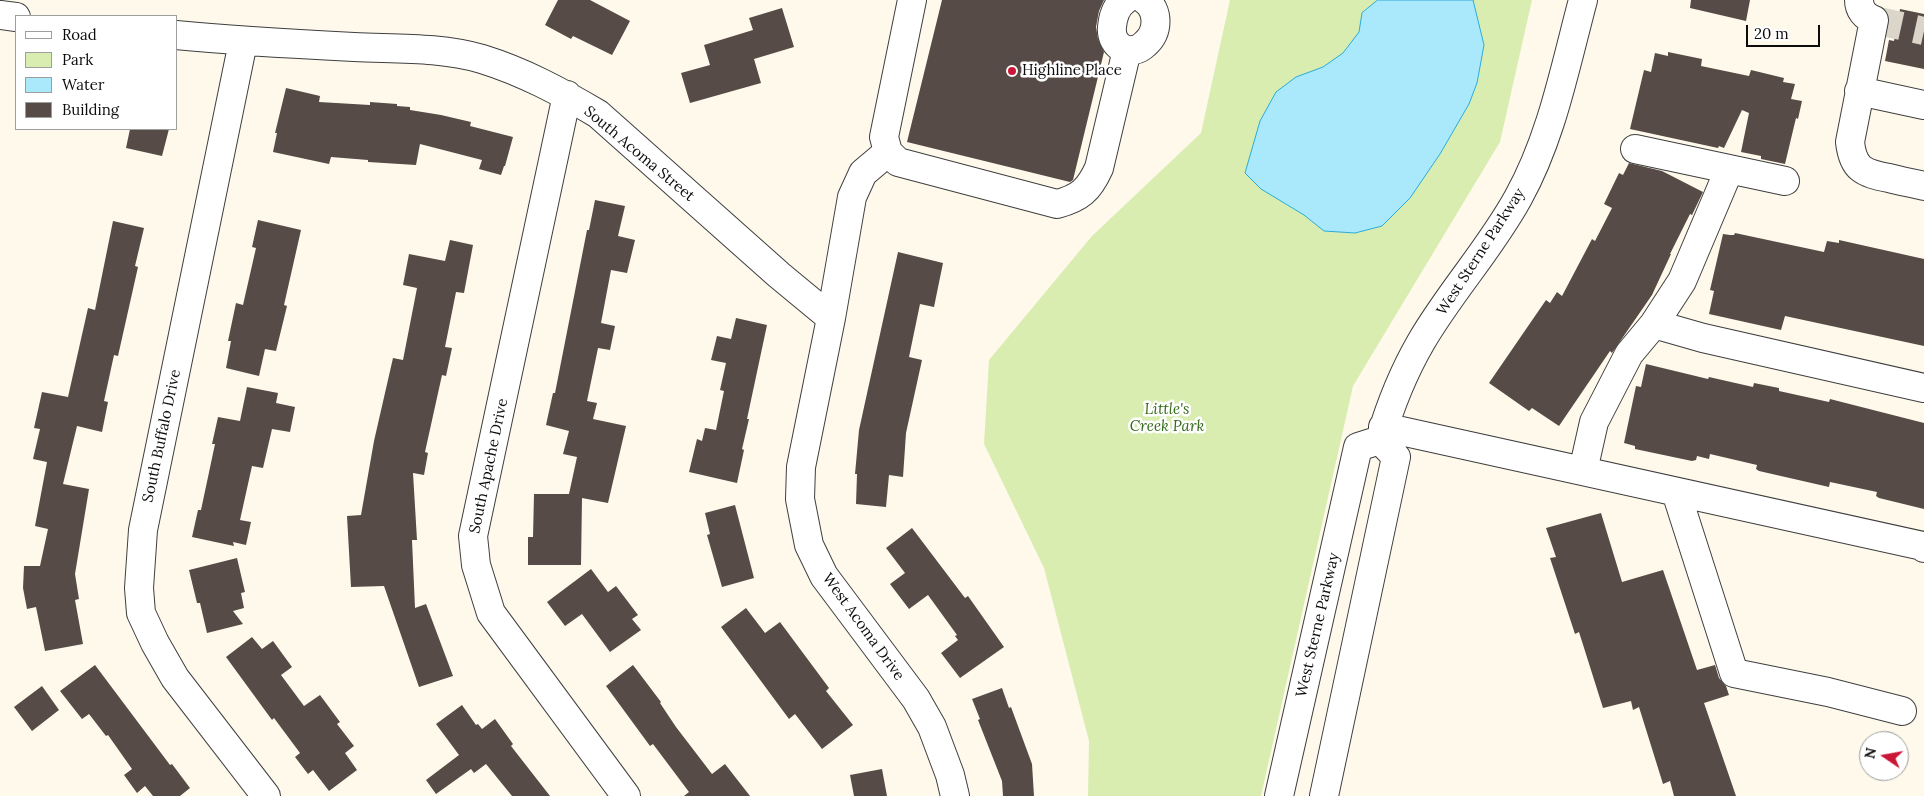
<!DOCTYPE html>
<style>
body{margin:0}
#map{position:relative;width:1924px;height:796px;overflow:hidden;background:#fff9ec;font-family:Lora,serif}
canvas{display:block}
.legend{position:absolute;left:15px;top:15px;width:162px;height:115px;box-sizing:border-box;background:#fff;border:1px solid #9e9e9e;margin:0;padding:6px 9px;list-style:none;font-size:15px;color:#0c0c0c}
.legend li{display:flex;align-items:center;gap:10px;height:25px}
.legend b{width:25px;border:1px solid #9e9e9e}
.north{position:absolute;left:1859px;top:731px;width:50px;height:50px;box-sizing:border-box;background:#fff;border:1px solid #9e9e9e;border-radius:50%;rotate:282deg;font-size:14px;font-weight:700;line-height:20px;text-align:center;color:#0c0c0c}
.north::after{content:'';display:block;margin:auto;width:18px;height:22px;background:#ca1737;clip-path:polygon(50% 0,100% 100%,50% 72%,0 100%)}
.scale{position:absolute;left:1746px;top:25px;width:74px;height:22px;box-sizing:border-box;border:2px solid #0c0c0c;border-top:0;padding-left:6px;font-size:15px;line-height:18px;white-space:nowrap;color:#0c0c0c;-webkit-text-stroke:4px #fff;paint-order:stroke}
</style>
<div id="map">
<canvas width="1924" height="796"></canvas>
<ul class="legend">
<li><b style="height:6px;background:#fff"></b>Road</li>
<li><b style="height:14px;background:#d9edb1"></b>Park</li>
<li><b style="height:14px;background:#aae9fc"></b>Water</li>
<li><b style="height:14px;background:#564b47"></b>Building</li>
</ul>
<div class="north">N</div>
<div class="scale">20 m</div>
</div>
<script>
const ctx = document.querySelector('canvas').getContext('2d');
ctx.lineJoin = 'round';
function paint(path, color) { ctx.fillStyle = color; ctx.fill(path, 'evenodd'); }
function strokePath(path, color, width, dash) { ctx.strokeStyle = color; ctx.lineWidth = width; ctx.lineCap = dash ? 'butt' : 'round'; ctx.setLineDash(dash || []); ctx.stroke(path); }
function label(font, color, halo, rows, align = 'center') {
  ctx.font = font + ' Lora,serif'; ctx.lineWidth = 5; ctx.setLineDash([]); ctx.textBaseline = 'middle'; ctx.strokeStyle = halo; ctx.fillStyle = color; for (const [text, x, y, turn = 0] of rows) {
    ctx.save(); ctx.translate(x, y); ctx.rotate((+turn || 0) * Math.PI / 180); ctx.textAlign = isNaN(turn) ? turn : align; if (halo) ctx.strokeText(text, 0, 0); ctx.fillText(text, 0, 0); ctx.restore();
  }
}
paint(new Path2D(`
 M 1230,0 L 1532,0 L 1500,142 L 1353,386 L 1261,796 L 1088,796 L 1089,741 L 1044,568 L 984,444 L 989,360 L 1092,236 L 1201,133 Z`), '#d9edb1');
const water = new Path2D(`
 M 1378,0 L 1473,0 L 1484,45 L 1477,83 L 1469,104 L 1440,154 L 1410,198 L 1382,226 L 1355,233 L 1324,231 L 1304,215 L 1261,189 L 1245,173 L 1260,121 L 1276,92 L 1296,77 L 1323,67 L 1343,53 L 1359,32 L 1362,13 Z`);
paint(water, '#aae9fc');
strokePath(water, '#2aacdb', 1);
paint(new Path2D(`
 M 558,0 L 590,0 L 630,21 L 612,55 L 573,36 L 571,39 L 545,25 Z
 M 942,0 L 1104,0 L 1099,11 L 1096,27 L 1098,39 L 1104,52 L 1073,180 L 1070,182 L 907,142 Z
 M 1691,0 L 1750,0 L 1746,21 L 1690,8 Z
 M 782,8 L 794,47 L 754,59 L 761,83 L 690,103 L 681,73 L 710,65 L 704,45 L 753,30 L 749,18 Z
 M 1900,9 L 1924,14 L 1924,69 L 1885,61 L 1889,40 L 1894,41 Z
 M 1668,52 L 1702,59 L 1701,66 L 1749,76 L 1751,70 L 1784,78 L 1783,82 L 1795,84 L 1791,99 L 1802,101 L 1798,119 L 1796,118 L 1785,164 L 1761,159 L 1761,156 L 1741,152 L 1749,113 L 1742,110 L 1724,148 L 1719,146 L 1718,148 L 1630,129 L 1644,70 L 1651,72 L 1655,53 L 1668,56 Z
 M 286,88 L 320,96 L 319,102 L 370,105 L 370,102 L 397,104 L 397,106 L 410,107 L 410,110 L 441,115 L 471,122 L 470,126 L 513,137 L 505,166 L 504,166 L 501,175 L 479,169 L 482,160 L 420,144 L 416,165 L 368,162 L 368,160 L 331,157 L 329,164 L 273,152 L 277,133 L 275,133 Z
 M 130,129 L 169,129 L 162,156 L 126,148 Z
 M 1629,163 L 1662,171 L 1703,192 L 1692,215 L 1690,214 L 1670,254 L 1671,254 L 1652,295 L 1612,353 L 1610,351 L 1559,426 L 1532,408 L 1529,411 L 1489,383 L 1546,300 L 1550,303 L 1557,292 L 1562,296 L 1592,239 L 1595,241 L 1612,208 L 1604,204 L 1619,173 L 1623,175 Z
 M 595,200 L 625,206 L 618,236 L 635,240 L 627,273 L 611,270 L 601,323 L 615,326 L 610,350 L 598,348 L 587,401 L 597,403 L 593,419 L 626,426 L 608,503 L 582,498 L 581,565 L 528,565 L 528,537 L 533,537 L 534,494 L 569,494 L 577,457 L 563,454 L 569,431 L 546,425 L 553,393 L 555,393 L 587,230 L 589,230 Z
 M 258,220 L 301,230 L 284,305 L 287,306 L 276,351 L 265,349 L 259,376 L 226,368 L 231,341 L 228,341 L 236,303 L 243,305 L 256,248 L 252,247 Z
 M 113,221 L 144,228 L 135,266 L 138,267 L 118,356 L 114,355 L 104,401 L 108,402 L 102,432 L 77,426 L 63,484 L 89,489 L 75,574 L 79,599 L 75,600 L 83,644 L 45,651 L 36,607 L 27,609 L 23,588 L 24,566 L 40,566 L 48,529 L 35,526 L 47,462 L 33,459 L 40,429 L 34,428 L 42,392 L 68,397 L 88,308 L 95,310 Z
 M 1735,233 L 1824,252 L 1827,241 L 1839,243 L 1839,240 L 1924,259 L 1924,346 L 1785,316 L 1781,330 L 1709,314 L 1714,291 L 1710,290 L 1723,234 L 1730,235 L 1734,235 Z
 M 450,240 L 473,245 L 464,293 L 456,292 L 445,347 L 452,348 L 446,376 L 442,375 L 425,452 L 428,453 L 424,475 L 413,473 L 417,540 L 412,540 L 415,608 L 426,604 L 453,676 L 419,687 L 384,586 L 351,587 L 347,516 L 361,515 L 374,441 L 393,358 L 403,360 L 417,288 L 403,285 L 409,254 L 445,261 Z
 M 898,252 L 943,263 L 934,307 L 920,304 L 909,357 L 922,360 L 906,433 L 903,477 L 889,475 L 886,507 L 856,504 L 857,474 L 855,474 L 859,430 Z
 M 736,318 L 767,325 L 747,419 L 749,419 L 742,449 L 744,450 L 737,483 L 689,472 L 697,439 L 702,441 L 705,428 L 716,430 L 724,391 L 720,390 L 726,363 L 711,360 L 717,336 L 731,339 Z
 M 1646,364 L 1708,379 L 1709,377 L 1753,387 L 1754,383 L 1779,388 L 1779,391 L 1829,402 L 1830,399 L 1924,423 L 1924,509 L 1879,498 L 1876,496 L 1877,492 L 1830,482 L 1829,487 L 1759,471 L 1756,469 L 1757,465 L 1710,454 L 1709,459 L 1697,456 L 1696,460 L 1692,461 L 1635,449 L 1635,446 L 1624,443 L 1636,386 L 1641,387 Z
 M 247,387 L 278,393 L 276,403 L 295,407 L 290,432 L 272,429 L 263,468 L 252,466 L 240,520 L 251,522 L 246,545 L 233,542 L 234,546 L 192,537 L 198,510 L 201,510 L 215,444 L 212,444 L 218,417 L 240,421 Z
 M 735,505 L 754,578 L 722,587 L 707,535 L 710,534 L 705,513 Z
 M 1601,513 L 1622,582 L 1663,570 L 1697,670 L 1715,665 L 1719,678 L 1726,686 L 1729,695 L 1704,703 L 1736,796 L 1674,796 L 1670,781 L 1663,784 L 1639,707 L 1633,710 L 1631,701 L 1603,708 L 1579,632 L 1575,634 L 1550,558 L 1556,557 L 1546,528 Z
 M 912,528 L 965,598 L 968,596 L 1004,647 L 960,678 L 941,653 L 958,640 L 955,636 L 957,635 L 928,595 L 909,609 L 890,584 L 905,573 L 886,548 Z
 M 237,558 L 245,592 L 241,593 L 244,608 L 233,611 L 243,624 L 207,633 L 200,603 L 197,603 L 189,570 Z
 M 591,569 L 608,592 L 616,586 L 638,615 L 632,619 L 641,630 L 610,652 L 582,614 L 565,626 L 547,602 Z
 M 746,608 L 765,633 L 780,622 L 829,688 L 826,691 L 853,725 L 822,749 L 795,714 L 789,719 L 721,627 Z
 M 252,637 L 262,649 L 273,641 L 292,667 L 281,675 L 304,706 L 320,695 L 340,722 L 337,724 L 354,746 L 345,753 L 357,770 L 329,791 L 313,770 L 308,774 L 295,757 L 300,753 L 274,718 L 272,720 L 226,657 Z
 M 95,665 L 170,765 L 172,764 L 190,788 L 180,796 L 153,796 L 145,786 L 137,793 L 124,775 L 132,769 L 108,735 L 106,736 L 89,714 L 82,719 L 60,691 Z
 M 633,665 L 661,702 L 660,703 L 676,727 L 712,774 L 725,764 L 750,796 L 684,796 L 689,792 L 653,744 L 650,746 L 606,686 Z
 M 42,686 L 59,710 L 32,731 L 14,707 Z
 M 1002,688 L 1009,708 L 1011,707 L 1032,764 L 1034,796 L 1003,796 L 1002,781 L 978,720 L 980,719 L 972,699 Z
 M 462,705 L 476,725 L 478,724 L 482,729 L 495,719 L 513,744 L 511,746 L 550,796 L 512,796 L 486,764 L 474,773 L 471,769 L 436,794 L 426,780 L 459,755 L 436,724 Z
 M 882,769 L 887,796 L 854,796 L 850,775 Z`), '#564b47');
strokePath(new Path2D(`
 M 1874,20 L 1924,31`), '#dbd5ca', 28, [28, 14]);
const minor = new Path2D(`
 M 912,0 L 884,137 L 888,152 L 898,162 L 1057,204 C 1080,198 1089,190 1099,168 L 1127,50
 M 1125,0 C 1116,6 1113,16 1112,27 C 1110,47 1131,58 1145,44 C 1159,32 1159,10 1145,0
 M 1859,0 C 1859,10 1865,17 1874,20 L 1850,142 C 1853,169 1863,173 1889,178 C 1900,181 1912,183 1924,186
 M 0,15 L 16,17
 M 176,35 C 236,41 294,44 354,47 C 397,49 441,47 482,59 C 524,72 561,92 598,114 L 779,275 L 831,318
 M 243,42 L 143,530 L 139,588 L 141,613 L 155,643 L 175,678 L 266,796
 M 1859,91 L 1924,105
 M 567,95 L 473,536 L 476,565 L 491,613 L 626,796
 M 1635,149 L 1785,181
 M 888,152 L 863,173 L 852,197 L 831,318 L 801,467 L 800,499 L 809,545 L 824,576 L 916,699 L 932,727 L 950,775 L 955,796
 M 1654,324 L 1682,281 L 1729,170
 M 1383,427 L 1923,546 L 1924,548
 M 1380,440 C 1390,406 1403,373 1421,342 C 1450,292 1490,249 1518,198 C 1552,137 1565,67 1583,0
 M 1583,471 L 1594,422 L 1629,354 L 1654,324 L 1703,338 L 1924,388
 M 1676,492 L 1734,673 L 1828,692 L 1902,711
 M 1279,796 L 1358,447 L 1380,440
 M 1324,796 L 1396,457 L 1380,440`);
strokePath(minor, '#3f3f3f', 30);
strokePath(minor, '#fff', 28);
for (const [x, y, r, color] of [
 [1012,71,5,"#ca1737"]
]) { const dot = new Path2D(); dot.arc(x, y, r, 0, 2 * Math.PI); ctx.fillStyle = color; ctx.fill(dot); strokePath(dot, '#fff', 2); }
label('15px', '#0c0c0c', '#fff', [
 ["Highline Place",1022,71]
], 'left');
label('15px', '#0c0c0c', '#fff', [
 ["South Acoma Street",639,154,40],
 ["West Sterne Parkway",1481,252,-57],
 ["South Buffalo Drive",162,436,-78],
 ["South Apache Drive",489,466,-78],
 ["West Sterne Parkway",1318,625,-77],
 ["West Acoma Drive",863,627,54]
]);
label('italic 15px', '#336a16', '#fff', [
 ["Little's",1167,410],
 ["Creek Park",1167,427]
]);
</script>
